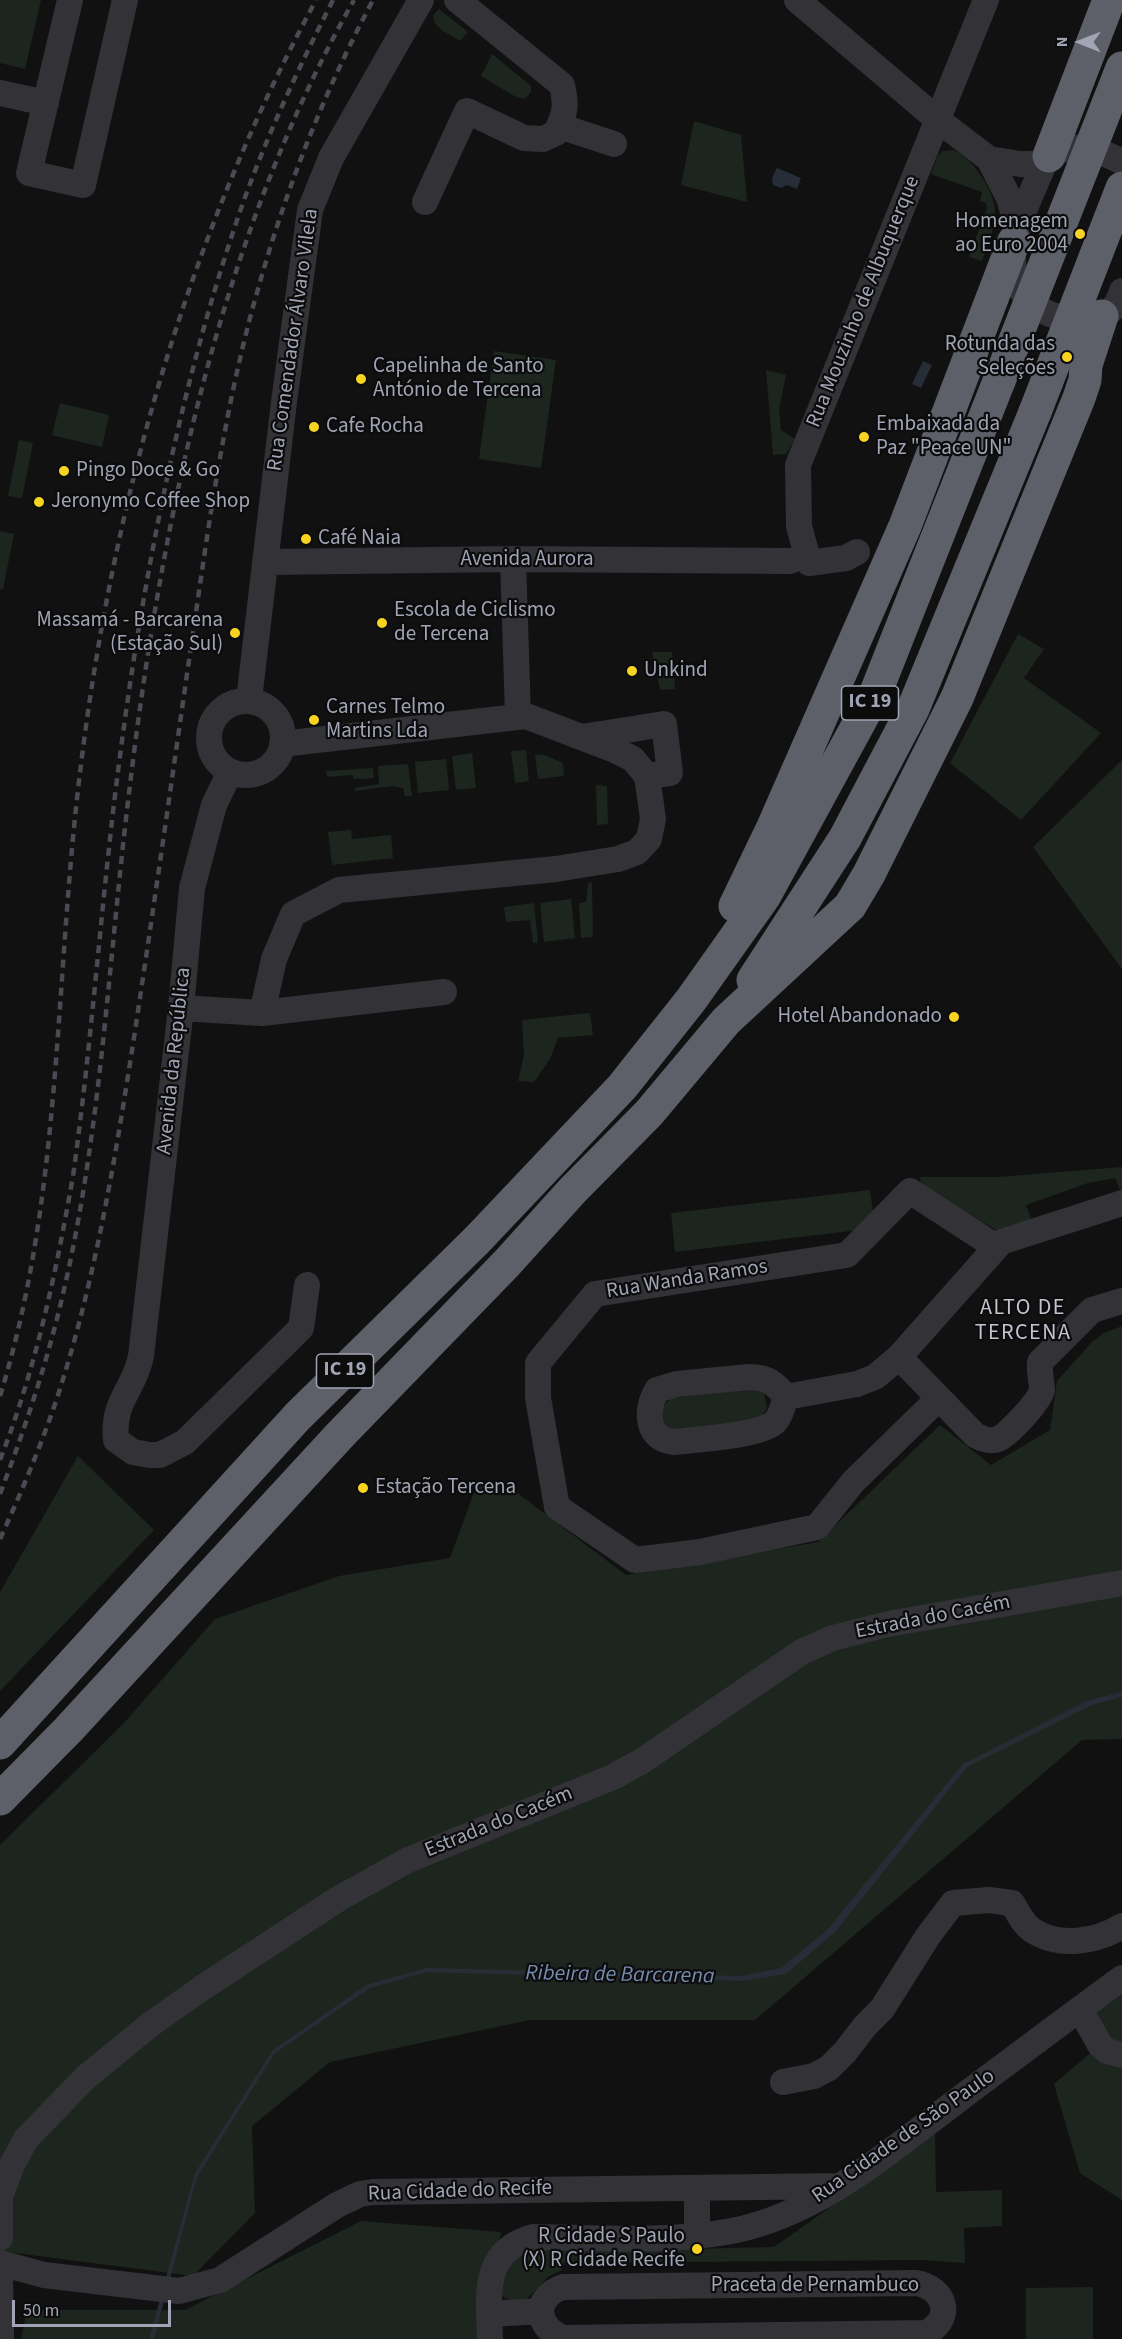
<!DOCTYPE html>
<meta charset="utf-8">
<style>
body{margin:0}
#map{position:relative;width:1122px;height:2339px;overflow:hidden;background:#111112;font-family:"Source Sans 3",sans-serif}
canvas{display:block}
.north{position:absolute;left:1050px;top:12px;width:60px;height:60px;-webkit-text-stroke:4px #0c0c0d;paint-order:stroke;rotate:270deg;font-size:16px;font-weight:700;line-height:24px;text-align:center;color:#a1a4b4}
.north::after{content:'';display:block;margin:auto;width:21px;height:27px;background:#a1a4b4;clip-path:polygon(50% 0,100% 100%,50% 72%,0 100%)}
.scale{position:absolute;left:12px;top:2300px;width:159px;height:27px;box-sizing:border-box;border:3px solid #a1a4b4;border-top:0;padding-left:8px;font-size:18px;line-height:21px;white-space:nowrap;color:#a1a4b4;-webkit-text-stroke:4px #0c0c0d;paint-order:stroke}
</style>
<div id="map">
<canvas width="1122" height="2339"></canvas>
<div class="north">N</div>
<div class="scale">50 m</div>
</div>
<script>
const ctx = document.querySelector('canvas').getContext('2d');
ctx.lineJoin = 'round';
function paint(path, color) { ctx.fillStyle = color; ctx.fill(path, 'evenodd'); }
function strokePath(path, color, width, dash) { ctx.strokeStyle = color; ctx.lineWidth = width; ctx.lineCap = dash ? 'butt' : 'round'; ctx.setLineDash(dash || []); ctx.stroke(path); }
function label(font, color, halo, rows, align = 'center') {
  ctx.font = font + ' "Source Sans 3",sans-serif'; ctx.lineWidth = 4.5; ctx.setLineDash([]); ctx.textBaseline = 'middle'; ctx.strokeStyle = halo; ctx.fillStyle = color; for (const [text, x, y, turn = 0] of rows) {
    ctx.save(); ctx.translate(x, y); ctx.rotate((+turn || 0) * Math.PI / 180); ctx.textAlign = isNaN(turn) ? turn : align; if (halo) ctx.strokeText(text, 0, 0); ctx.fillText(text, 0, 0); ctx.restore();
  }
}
paint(new Path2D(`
 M 0,0 L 41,0 L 25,69 L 0,63 Z
 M 439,9 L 468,32 L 460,41 C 450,34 433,29 433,15 Z
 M 492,54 L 531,86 L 531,92 L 525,99 L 516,97 L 481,76 Z
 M 694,121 L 741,135 L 747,202 L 681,185 Z
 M 954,150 C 967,157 973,164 981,176 C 1004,211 995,225 982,261 L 969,257 L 987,208 L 986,203 L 980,201 L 982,192 L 931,174 L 937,157 L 942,151 Z
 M 494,351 L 556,360 L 541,468 L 479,459 Z
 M 766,370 L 786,375 L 779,410 L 781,430 L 795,439 L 786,454 L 773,455 Z
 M 60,403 L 109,415 L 102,447 L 52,435 Z
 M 19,440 L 33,443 L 22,498 L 8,496 Z
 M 0,531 L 14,534 L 3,589 L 0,589 Z
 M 1018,634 L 1044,649 L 1024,678 L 1101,733 L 1021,820 L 950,763 Z
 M 652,652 L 672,652 L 675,689 L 660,690 Z
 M 526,750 L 529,781 L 515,783 L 511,751 Z
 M 472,753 L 476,788 L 456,790 L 452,756 Z
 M 542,754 L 563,763 L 564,776 L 538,779 L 535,755 Z
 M 446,759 L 449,790 L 418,793 L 415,762 Z
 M 1122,760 L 1122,969 L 1033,847 Z
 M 408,764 L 412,796 L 405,796 L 403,788 L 392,786 L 355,791 L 355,788 L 379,784 L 378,766 Z
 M 373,768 L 374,778 L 354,779 L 353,775 L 327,777 L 326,771 Z
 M 596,785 L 607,786 L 608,824 L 597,825 Z
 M 351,830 L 352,839 L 391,835 L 393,858 L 332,865 L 328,832 Z
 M 592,882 L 593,937 L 581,938 L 579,903 L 586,902 L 588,883 Z
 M 571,899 L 575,938 L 544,942 L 540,903 Z
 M 534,903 L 538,943 L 533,943 L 530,920 L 506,922 L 504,907 Z
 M 590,1013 L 593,1035 L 558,1038 L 550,1059 L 534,1082 L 518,1081 L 524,1055 L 522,1020 Z
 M 1122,1167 L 1122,1194 L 1115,1178 L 1088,1183 L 1026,1205 L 1032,1221 L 996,1230 L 921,1185 L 920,1177 L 998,1177 Z
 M 870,1190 L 875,1228 L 675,1252 L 671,1213 Z
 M 1122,1326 L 1122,1739 L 1082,1740 L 755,2020 L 530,2020 L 330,2062 L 252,2126 L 255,2213 L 193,2276 L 0,2251 L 0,1845 L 123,1724 L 215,1619 L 339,1576 L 450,1558 L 477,1484 L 516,1492 L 626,1575 L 818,1542 L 940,1425 L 991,1465 L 1050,1430 L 1057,1381 L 1092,1342 L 1104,1333 Z
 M 752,1386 L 764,1392 L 767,1408 L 759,1420 L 671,1431 L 664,1423 L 661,1409 L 670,1399 Z
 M 78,1456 L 154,1530 L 0,1691 L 0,1592 Z
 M 1122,1986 L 1122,2049 L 1118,2049 L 1087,2011 Z
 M 1100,2045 L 1122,2056 L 1122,2200 L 1080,2173 L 1054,2084 Z
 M 935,2133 L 936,2192 L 1002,2190 L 1002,2226 L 964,2228 L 965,2263 L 922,2260 L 562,2263 L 562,2270 L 548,2277 L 526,2300 C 522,2300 515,2301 511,2300 C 487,2295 503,2265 517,2256 C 522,2253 529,2251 534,2249 L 689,2249 L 774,2247 Z
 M 361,2221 L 501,2232 L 483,2339 L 21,2339 L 27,2310 L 185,2310 Z
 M 1093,2287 L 1093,2339 L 1026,2339 L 1026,2288 Z`), '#1d251f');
paint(new Path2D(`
 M 777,168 L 801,178 L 797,189 L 787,185 L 781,188 L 773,185 L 772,178 Z
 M 923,361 L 932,365 L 921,388 L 912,384 Z
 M 1122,1692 L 1122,1697 L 1092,1705 L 967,1767 L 836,1931 L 786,1974 L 742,1981 L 427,1972 L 370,1988 L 275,2053 L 197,2177 L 154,2339 L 149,2339 L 195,2173 L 272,2051 L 366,1985 L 427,1968 L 741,1976 L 781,1968 L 827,1930 L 963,1764 L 1086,1701 Z`), '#272d36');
strokePath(new Path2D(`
 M 70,0 L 29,173 L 83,185 L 125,0
 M 797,0 L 938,120 L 989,159 L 1009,198 L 1018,230
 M 0,93 L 46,103
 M 559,126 L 614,144
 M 989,159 L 1020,164 L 1044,164
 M 1122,162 C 1099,149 1062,137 1044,164 C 1034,188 1013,230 1013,255 C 1012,297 1042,319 1081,320 C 1093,320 1106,317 1114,307 C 1118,303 1120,296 1122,291
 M 425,202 L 467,111 L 524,138 L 543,139 L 556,133 C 565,113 567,107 562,85 L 457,0
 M 857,552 L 846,558 L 809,563 L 799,526 L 798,465 L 986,0
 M 513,559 L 518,716
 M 265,562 L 513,559 L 790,561
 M 249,700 L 284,402 L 310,210 L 331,158 L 421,0
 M209 738a37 37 0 1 1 74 0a37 37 0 1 1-74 0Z
 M 282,744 L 526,716 L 615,750 L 633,759 L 647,776 L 670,773 L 664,724 L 582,737
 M 230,772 L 214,805 L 192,888 L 181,1008 L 141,1356 C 134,1391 112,1400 116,1440 L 133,1452 L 150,1455 L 160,1455 L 185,1442 L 301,1328 L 307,1285
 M 181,1008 L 262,1013 L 444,992
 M 262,1013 L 274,959 L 293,914 L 339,890 L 556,869 L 618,859 L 637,852 L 649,839 L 653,819 L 647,776
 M 899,1357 L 975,1435 C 982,1439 990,1442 998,1439 C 1008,1435 1040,1401 1042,1390 C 1042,1384 1039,1371 1040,1362 L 1092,1310 L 1122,1301
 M 749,1377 C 767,1377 775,1383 786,1397 C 783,1405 781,1416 775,1422 C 760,1436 696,1439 675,1442 C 646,1440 645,1411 657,1390 L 677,1384 Z
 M 786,1397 L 857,1384 L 875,1377 L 899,1357 L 1001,1242 L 1122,1203
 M 939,1398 L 853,1482 L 817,1527 L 700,1552 L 635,1560 L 557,1507 L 538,1398 L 538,1363 L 595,1294 L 847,1255 L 910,1191 L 996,1247
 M 1080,2009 L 1100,2045 L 1107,2051 L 1122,2055
 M 783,2082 L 814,2076 L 829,2068 L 845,2052 L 865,2026 L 882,2009 L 928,1936 L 953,1903 L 989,1900 L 1012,1903 C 1018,1912 1023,1924 1032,1930 C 1059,1948 1096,1942 1122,1926
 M 697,2188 L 697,2236
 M 0,2238 L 0,2197 L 12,2165 L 26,2139 L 86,2077 L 151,2024 L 202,1988 L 338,1899 L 408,1860 L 613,1777 L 642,1761 L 803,1651 L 833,1638 L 888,1624 L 1122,1583
 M 0,2263 L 44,2275 L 179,2291 L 220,2280 L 337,2205 L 360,2194 L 373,2192 L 839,2186
 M 0,2275 L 1,2339
 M 916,2283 C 946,2288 954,2319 926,2333 L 563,2338 C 535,2327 533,2297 563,2287 Z
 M 490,2314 L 541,2311
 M 490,2339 C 489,2296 481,2251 533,2237 C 599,2238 667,2243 732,2231 C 818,2214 886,2154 954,2103 C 1010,2061 1066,2019 1122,1978`), '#323237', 26);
strokePath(new Path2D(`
 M 1049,156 L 1109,0
 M 735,906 L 773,827 L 905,526 L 1014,241
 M 753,980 L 845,838 L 913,709 L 1035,412
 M 0,1743 L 298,1416 L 477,1240 L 622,1087 L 691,1000 L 764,897 L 876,692 L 999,381
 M 0,1799 L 68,1730 L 341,1434 L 506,1264 L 573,1190 L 649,1113 L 726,1021 L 850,906 L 869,874 L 957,698 L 1079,398 L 1085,380 L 1086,365 L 1102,316`), '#5d5f69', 33);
strokePath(new Path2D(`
 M 0,1396 C 59,1206 55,1005 76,808 C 106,526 181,250 316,0
 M 0,1460 C 36,1368 56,1273 73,1176 C 90,1055 99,933 113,812 C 137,609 176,393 244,200 C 269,131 300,65 333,0
 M 0,1494 C 25,1428 47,1363 63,1294 C 100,1136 108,971 127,810 C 159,534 216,243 354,0
 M 0,1539 C 21,1493 41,1446 57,1398 C 96,1279 116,1154 135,1031 C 153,912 170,793 187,674 C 206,546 222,414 258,289 C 286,189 324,92 373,0`), '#4a4b52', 4.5, [8, 6]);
strokePath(new Path2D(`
 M 999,381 L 1122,68
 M 1035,412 L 1122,188`), '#5d5f69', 33);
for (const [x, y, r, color] of [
 [1080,234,6,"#f9d322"],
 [1067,357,6,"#f9d322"],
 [361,379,6,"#f9d322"],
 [314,427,6,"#f9d322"],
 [864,437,6,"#f9d322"],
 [64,471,6,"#f9d322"],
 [39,502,6,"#f9d322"],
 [306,539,6,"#f9d322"],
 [382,623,6,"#f9d322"],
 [235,633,6,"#f9d322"],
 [632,671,6,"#f9d322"],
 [314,720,6,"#f9d322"],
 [954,1017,6,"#f9d322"],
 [363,1488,6,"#f9d322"],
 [697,2249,6,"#f9d322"]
]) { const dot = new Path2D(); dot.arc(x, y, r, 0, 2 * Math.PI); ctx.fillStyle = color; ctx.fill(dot); strokePath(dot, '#0c0c0d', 2); }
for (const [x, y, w] of [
 [870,703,57],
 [345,1371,57]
]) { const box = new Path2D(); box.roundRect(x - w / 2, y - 17, w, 34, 4.5); ctx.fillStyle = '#0c0c0d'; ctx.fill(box); strokePath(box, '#a1a4b4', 1.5); }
label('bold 20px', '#a1a4b4', null, [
 ["IC 19",870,703],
 ["IC 19",345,1371]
]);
label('21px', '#a1a4b4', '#0c0c0d', [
 ["Homenagem",1068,222,"right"],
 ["ao Euro 2004",1068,246,"right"],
 ["Rotunda das",1055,345,"right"],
 ["Seleções",1055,369,"right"],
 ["Capelinha de Santo",373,367],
 ["António de Tercena",373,391],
 ["Embaixada da",876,425],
 ["Paz \"Peace UN\"",876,449],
 ["Cafe Rocha",326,427],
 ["Pingo Doce & Go",76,471],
 ["Jeronymo Coffee Shop",51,502],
 ["Café Naia",318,539],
 ["Escola de Ciclismo",394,611],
 ["de Tercena",394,635],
 ["Massamá - Barcarena",223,621,"right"],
 ["(Estação Sul)",223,645,"right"],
 ["Unkind",644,671],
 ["Carnes Telmo",326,708],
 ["Martins Lda",326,732],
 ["Hotel Abandonado",942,1017,"right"],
 ["Estação Tercena",375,1488],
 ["R Cidade S Paulo",685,2237,"right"],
 ["(X) R Cidade Recife",685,2261,"right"]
], 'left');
label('21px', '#a1a4b4', '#0c0c0d', [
 ["Rua Mouzinho de Albuquerque",864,302,-68],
 ["Rua Comendador Álvaro Vilela",294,340,-82],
 ["Avenida Aurora",527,560],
 ["Avenida da República",175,1061,-84],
 ["Rua Wanda Ramos",687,1280,-9],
 ["Estrada do Cacém",933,1618,-11],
 ["Estrada do Cacém",499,1823,-22],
 ["Rua Cidade de São Paulo",904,2137,-35],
 ["Rua Cidade do Recife",460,2192,-2],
 ["Praceta de Pernambuco",815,2286]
]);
ctx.letterSpacing = '1.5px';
label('22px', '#c2c4d0', '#0c0c0d', [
 ["ALTO DE",1023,1309],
 ["TERCENA",1023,1334]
]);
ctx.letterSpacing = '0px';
label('italic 22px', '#768cb1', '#0c0c0d', [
 ["Ribeira de Barcarena",620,1976,1]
]);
</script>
